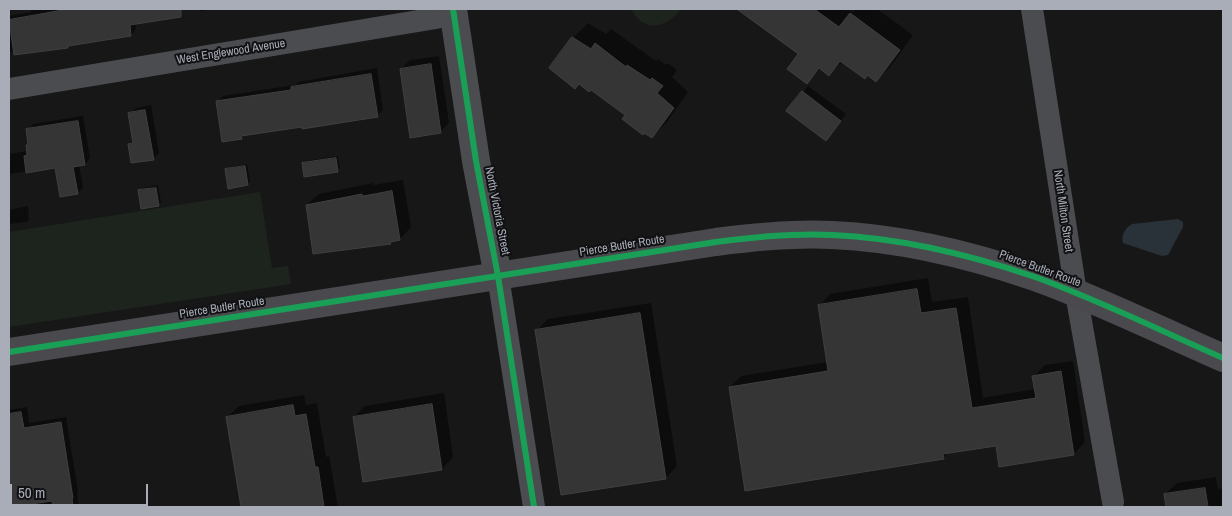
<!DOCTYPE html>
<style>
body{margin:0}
#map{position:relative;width:1232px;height:516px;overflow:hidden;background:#171717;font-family:"Archivo Narrow",sans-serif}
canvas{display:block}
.frame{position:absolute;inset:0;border:10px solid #a8adb8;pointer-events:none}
.scale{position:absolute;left:10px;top:484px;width:138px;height:22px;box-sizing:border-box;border:2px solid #a8adb8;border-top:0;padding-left:6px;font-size:15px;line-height:18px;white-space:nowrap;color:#a8adb8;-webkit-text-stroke:4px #111113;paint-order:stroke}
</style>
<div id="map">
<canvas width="1232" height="516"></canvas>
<div class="frame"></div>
<div class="scale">50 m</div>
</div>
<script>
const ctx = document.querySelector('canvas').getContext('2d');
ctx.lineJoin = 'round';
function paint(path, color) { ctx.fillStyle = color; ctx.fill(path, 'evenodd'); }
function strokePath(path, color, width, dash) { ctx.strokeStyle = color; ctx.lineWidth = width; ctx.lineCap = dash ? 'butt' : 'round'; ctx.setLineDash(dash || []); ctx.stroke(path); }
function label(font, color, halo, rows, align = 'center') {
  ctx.font = font + ' "Archivo Narrow",sans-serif'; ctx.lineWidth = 4; ctx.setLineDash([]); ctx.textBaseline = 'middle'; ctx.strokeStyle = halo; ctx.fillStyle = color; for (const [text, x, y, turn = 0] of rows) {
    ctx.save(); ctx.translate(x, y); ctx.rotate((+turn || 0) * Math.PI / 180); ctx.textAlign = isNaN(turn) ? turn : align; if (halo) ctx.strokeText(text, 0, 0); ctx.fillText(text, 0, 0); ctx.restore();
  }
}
paint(new Path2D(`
 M 631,9 L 681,9 C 665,29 644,33 631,9 Z
 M 260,192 L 272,268 L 288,266 L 291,284 L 9,327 L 9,232 Z`), '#1d241e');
paint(new Path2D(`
 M 1178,219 L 1183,222 L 1183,227 L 1168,255 L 1162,256 L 1123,243 C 1121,235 1125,228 1132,224 Z`), '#2a3239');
paint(new Path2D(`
 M 31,9 L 163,9 L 164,14 L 135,23 L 136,29 L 131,35 L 70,44 L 68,46 L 9,52 L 9,16 L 31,12 Z
 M 200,9 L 215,9 L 200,11 Z
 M 754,9 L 848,9 L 853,12 L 856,9 L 877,9 L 913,35 L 891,66 L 876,80 L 843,61 L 829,74 L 821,68 L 807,82 L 800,53 L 749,16 Z
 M 588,23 L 606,34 L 611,29 L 656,61 L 658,59 L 666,65 L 668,63 L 677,70 L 672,77 L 688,92 L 667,122 L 652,137 L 627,115 L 573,38 Z
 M 439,56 L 449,123 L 440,132 L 401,69 L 410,60 Z
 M 377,68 L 383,110 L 377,116 L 244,135 L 241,138 L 217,102 L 223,96 L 295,85 L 298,82 Z
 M 808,86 L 846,114 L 826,139 L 803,92 Z
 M 151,105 L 159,153 L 153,159 L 129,144 L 134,139 L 130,114 L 136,108 Z
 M 83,116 L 90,158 L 85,164 L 79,165 L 83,188 L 77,193 L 56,167 L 9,174 L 9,154 L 28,151 L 27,146 L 29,144 L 27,130 L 33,124 Z
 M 338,156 L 340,168 L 337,170 L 303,164 L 306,161 Z
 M 247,164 L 250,181 L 248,184 L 226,170 L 229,167 Z
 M 403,180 L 411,227 L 400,239 L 393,240 L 390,243 L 307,205 L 319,194 L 373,183 L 373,185 Z
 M 158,185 L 161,202 L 158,205 L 139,191 L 142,188 Z
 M 28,206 L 29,219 L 27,222 L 9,224 L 9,210 Z
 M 928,278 L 932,302 L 968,297 L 983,398 L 1035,389 L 1033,377 L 1045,365 L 1073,361 L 1085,442 L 1074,454 L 1000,465 L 997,445 L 949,452 L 943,458 L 730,387 L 741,376 L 828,362 L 819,306 L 830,294 Z
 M 651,303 L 677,466 L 666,478 L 536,331 L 548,319 Z
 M 444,393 L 453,457 L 442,469 L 364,481 L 354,417 L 365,406 Z
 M 304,395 L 306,405 L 317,403 L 326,457 L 329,456 L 338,507 L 243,507 L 227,417 L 239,406 Z
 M 27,407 L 29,423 L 66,417 L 78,491 L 77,492 L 79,507 L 17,507 L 17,504 L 11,505 L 9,498 L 9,410 Z
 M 1216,477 L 1218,489 L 1223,488 L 1223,507 L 1167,507 L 1165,494 L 1177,483 Z`), '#0007');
const building = new Path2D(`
 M 69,9 L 181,9 L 181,17 L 130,25 L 131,36 L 68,46 L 68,48 L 14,55 L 9,20 Z
 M 737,9 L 814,9 L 839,27 L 850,13 L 900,50 L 876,82 L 867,75 L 865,79 L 840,61 L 829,76 L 819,68 L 807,84 L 787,69 L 798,54 Z
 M 572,37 L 591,49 L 595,43 L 626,67 L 627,65 L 650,80 L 652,78 L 663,86 L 657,93 L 674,108 L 652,138 L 644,133 L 643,135 L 622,119 L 625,115 L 591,90 L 589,92 L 579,84 L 575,89 L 549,68 Z
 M 431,64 L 441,133 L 410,138 L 400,69 Z
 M 371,74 L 378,117 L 302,129 L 302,127 L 241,136 L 242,139 L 222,142 L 216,101 L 291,90 L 291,87 Z
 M 802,91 L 841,121 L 826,141 L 786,111 Z
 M 145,110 L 154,160 L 131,163 L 128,144 L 133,143 L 128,113 Z
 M 78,121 L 85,165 L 73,167 L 78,194 L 60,197 L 55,168 L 26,173 L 24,156 L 27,155 L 26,145 L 28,145 L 26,129 Z
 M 336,158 L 338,172 L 304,177 L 302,163 Z
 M 245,166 L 248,185 L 228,189 L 225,169 Z
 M 156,188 L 159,206 L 141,209 L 138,190 Z
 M 392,191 L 400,240 L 390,242 L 391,244 L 313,254 L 306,205 L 362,194 L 362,196 Z
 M 917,289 L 921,313 L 956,308 L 972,408 L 1036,398 L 1032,376 L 1061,371 L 1074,455 L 999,467 L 996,446 L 943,454 L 944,459 L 745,491 L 729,387 L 828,371 L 818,305 Z
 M 640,313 L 666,479 L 561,495 L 535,330 Z
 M 432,404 L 442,470 L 363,482 L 353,417 Z
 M 293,405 L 295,416 L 306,414 L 315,467 L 318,467 L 324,507 L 241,507 L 226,417 Z
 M 21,412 L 24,428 L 61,422 L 73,498 L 72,498 L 73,507 L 53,507 L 52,501 L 10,507 L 9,414 Z
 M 1205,488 L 1208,507 L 1166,507 L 1164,494 Z`);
paint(building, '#353536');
strokePath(building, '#3f4043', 1);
strokePath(new Path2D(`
 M 1032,9 L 1076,293 L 1113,502
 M 9,89 L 454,15
 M 498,276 L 534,507`), '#4b4c50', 22);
strokePath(new Path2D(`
 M 453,9 L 476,161 L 498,276`), '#4b4c50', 28);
strokePath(new Path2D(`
 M 9,352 L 716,242 C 754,237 793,233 832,235 C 901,238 971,255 1035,277 C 1099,300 1161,331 1223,358`), '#4a4a4e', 28);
strokePath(new Path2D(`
 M 453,9 L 476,161 L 498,276 L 534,507
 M 9,352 L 716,242 C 754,237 793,233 832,235 C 901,238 971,255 1035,277 C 1099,300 1161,331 1223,358`), '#1a9f57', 6);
label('12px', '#a8adb8', '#111113', [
 ["West Englewood Avenue",231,52,-9],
 ["North Victoria Street",497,211,79],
 ["North Milton Street",1063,211,82],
 ["Pierce Butler Route",622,246,-9],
 ["Pierce Butler Route",1040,269,20],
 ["Pierce Butler Route",222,308,-9]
]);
</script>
